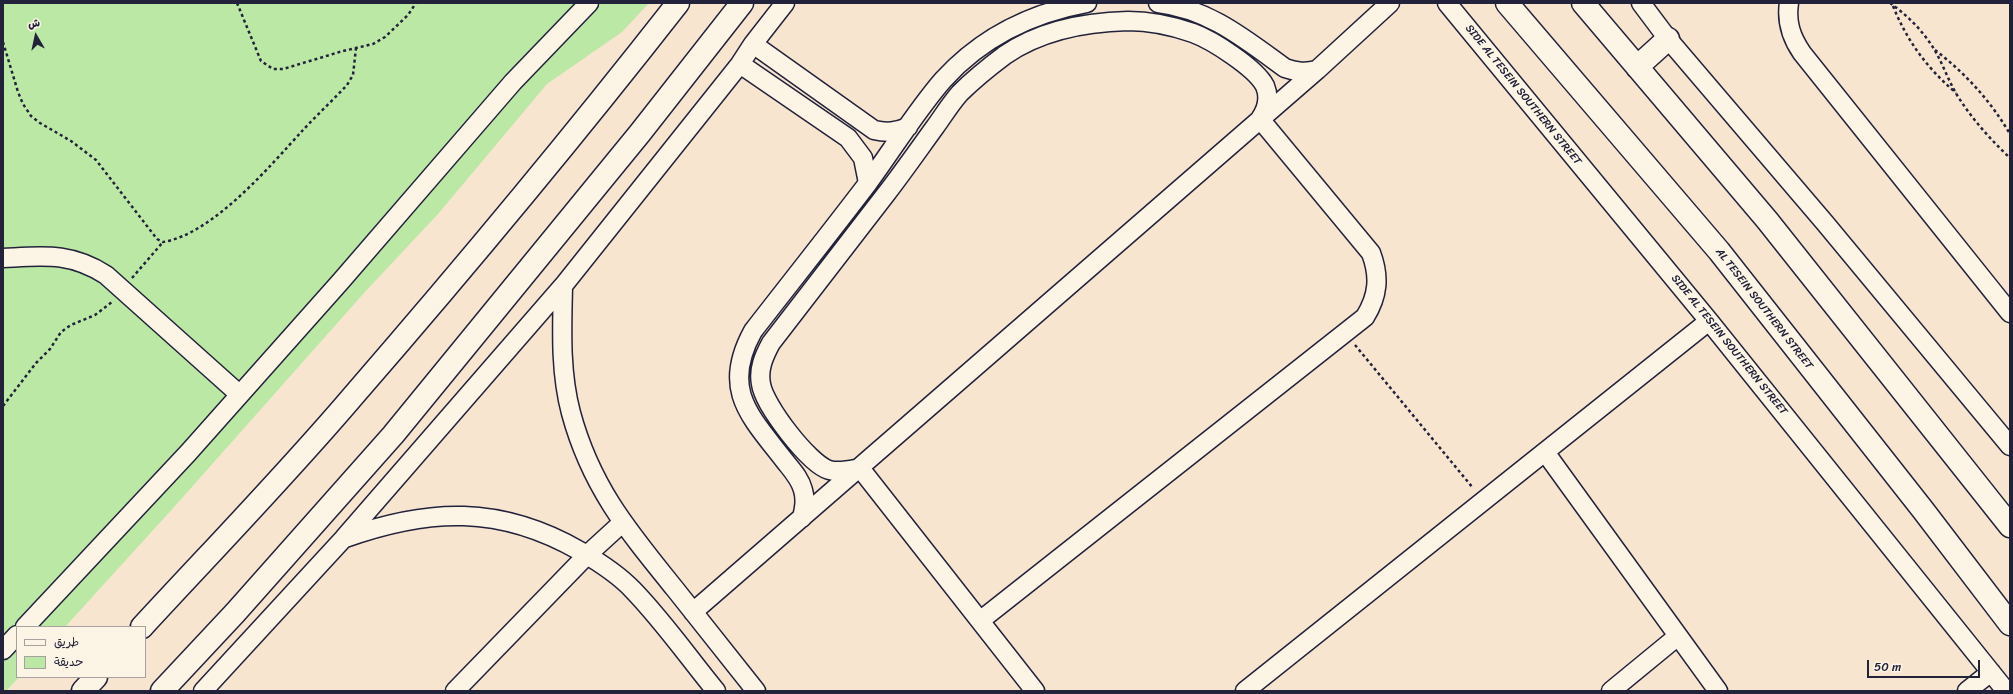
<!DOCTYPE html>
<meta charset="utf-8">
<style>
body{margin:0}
#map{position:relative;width:2013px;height:694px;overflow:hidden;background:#f7e5cf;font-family:Sriracha,"Playpen Sans Arabic",sans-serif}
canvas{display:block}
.frame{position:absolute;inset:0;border:4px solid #22223b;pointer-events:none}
.legend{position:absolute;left:16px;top:626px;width:130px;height:52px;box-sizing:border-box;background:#fcf5e5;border:1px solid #a5a1a1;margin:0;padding:5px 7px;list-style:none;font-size:12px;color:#22223b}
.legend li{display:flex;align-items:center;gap:8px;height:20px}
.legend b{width:20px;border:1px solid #a5a1a1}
.north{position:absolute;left:16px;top:16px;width:40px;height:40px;-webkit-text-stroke:3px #fcf5e5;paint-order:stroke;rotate:351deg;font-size:11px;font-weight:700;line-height:16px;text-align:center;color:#22223b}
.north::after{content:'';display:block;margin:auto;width:14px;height:18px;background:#22223b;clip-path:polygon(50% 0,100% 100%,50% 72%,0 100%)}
.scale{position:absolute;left:1867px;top:660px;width:113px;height:18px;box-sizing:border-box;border:2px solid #22223b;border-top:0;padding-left:5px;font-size:12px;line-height:14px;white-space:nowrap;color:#22223b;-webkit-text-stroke:3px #fcf5e5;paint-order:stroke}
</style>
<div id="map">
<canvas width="2013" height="694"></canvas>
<div class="frame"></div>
<ul class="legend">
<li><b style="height:5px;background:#fcf5e5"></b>طريق</li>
<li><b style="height:11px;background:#bce8a6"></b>حديقة</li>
</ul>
<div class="north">ش</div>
<div class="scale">50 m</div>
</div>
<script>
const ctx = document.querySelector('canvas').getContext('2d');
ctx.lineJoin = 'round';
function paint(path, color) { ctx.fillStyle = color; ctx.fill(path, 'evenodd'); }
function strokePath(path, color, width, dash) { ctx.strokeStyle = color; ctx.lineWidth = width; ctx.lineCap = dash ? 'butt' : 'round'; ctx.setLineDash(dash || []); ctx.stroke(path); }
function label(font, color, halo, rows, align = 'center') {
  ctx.font = font + ' Sriracha,sans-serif'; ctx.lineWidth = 3; ctx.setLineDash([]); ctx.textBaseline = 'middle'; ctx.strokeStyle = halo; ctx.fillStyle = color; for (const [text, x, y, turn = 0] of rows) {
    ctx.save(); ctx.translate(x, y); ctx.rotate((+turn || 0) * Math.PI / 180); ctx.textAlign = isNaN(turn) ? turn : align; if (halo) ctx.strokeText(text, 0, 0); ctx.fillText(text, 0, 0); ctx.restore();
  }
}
paint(new Path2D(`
 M 3,3 L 649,3 L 622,32 L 547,84 L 438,214 L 364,293 L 175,506 L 65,627 L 17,627 L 17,677 L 19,677 L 6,691 L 3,691 Z`), '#bce8a6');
const minor = new Path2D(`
 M 1158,3 C 1209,9 1245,39 1285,68 C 1297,72 1305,73 1317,70
 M 1447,3 L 1709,321 L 2006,691
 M 1641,3 L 1668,39 L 1825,223 L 2010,446
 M 1789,3 C 1786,22 1791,37 1802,53 L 2010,313
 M 753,44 L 874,130 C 887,133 896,132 908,127
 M 740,64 L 848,138 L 863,158 L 868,183
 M 3,258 C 44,256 70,252 106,275 L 239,394
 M 563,286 C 562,329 560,372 571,413 C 591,487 628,531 675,589 C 702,623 729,657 756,691
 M 1545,452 L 1718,691
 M 802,518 C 804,509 806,500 803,490 C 800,478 791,469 784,460 C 749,415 721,389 753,331 C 791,282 830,233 868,183 C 893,149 916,111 943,80 C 982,37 1032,13 1087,3
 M 345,538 C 429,508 500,505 580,551 C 599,562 618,574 633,590 C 663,621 689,658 716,691
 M 693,612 L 1317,70 L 1390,3
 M 981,620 L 1365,317 C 1378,296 1380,277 1371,253 L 1260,119 C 1267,109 1270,98 1265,86 C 1256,68 1212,40 1193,33 C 1173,26 1149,21 1128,21 C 1086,22 1040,31 1005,55 C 989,67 974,79 960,93 C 951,103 943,116 935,127 C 919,149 903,172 886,194 C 848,244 809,293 771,343 C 764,356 758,369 761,384 C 764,405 809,464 829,470 C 839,473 850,470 860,468 L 1035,691
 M 25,627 L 188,453 L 341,281 L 513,82 L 589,3
 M 3,650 L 17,635
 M 203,691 L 344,538 L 563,286 L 740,64 L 753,44 L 785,3
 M 455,691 L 587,555 L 622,523
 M 1245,691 L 1709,321
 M 1611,691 L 1678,636
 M 1967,691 L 1991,672`);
const tertiary = new Path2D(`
 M 142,627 C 213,550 286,475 354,395 C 465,267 574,136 678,3
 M 83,691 L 96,677
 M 162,691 L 235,613 L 393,435 L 640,133 L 742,3`);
const primary = new Path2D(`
 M 1507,3 L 1719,251 L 1923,510 L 2010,624
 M 1583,3 L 1767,220 L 2010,526
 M 1637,67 L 1668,39`);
strokePath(minor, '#22223b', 21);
strokePath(tertiary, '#22223b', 25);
strokePath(primary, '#22223b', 25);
strokePath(new Path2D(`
 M 237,3 L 261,61 L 273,69 L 283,69 L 343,51 L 373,44 L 385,37 L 408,15 L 416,3
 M 1890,3 C 1907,15 1923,31 1934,49 C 1943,64 1948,80 1957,95 C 1972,119 1990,139 2010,158
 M 1893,6 C 1907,41 1927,68 1956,93
 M 3,42 L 18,92 L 23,104 L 31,116 L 40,123 L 71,141 L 96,160 L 157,239 L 163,242 C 213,234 270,166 303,130 C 317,115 333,100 347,85 L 353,75 L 356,48
 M 1935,50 C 1965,73 1990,100 2010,134
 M 132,278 L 163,242
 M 1355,345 L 1473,488
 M 3,406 L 36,363 L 50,349 L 61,332 L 71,325 L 95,315 L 112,302`), '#22223b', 2.5, [3, 3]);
strokePath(minor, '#fcf5e5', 18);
strokePath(tertiary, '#fcf5e5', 22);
strokePath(primary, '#fcf5e5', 22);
label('11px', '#22223b', '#fcf5e5', [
 ["SIDE AL TESEIN SOUTHERN STREET",1523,95,51],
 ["AL TESEIN SOUTHERN STREET",1764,309,52],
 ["SIDE AL TESEIN SOUTHERN STREET",1729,345,51]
]);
</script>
